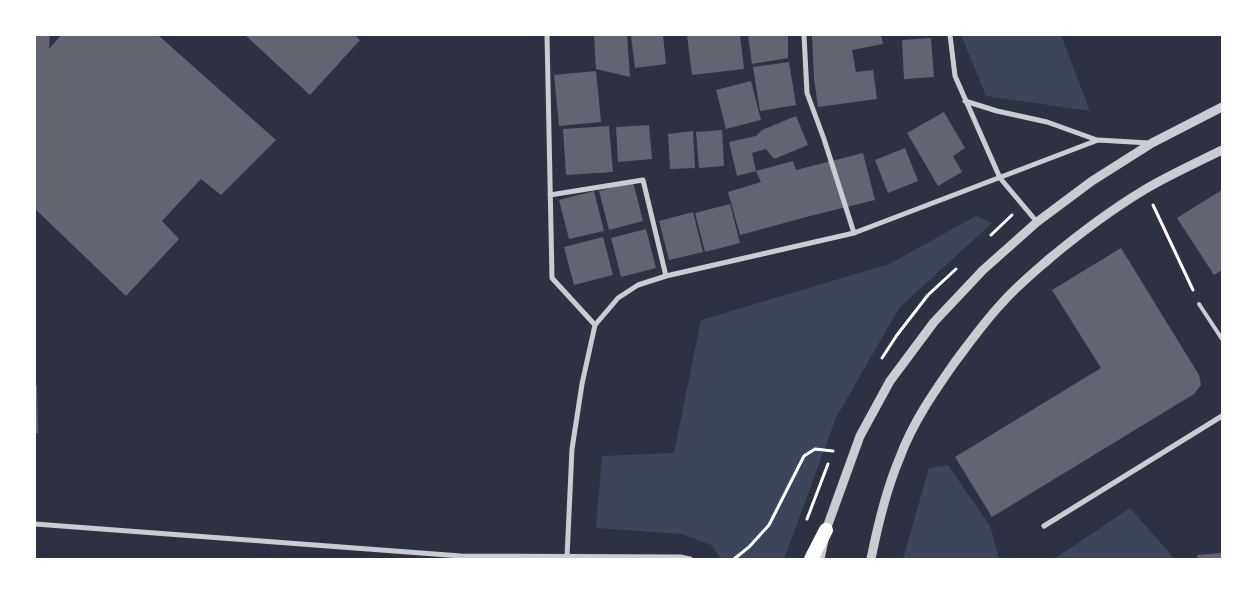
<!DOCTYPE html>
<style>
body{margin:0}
#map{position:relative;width:1257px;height:594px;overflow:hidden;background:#2d3142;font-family:"Roboto Condensed",sans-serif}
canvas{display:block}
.frame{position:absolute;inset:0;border:36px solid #fff;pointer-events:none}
</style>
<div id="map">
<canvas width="1257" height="594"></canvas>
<div class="frame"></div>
</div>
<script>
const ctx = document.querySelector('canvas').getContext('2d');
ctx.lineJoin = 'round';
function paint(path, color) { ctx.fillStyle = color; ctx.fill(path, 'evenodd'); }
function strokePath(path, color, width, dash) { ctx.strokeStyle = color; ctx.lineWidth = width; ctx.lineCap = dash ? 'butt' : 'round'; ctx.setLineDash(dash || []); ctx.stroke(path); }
paint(new Path2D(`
 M 961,35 L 1061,35 L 1090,111 L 986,96 Z
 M 976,216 L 992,223 L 899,308 L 836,418 L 784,559 L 721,559 L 711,545 L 682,534 L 596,528 L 602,456 L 674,453 L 701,320 L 889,264 Z
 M 948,465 L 990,526 L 999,559 L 903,559 L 929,468 Z
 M 1130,508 L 1175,559 L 1054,559 Z`), '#3c4559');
paint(new Path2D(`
 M 35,35 L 50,35 L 49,49 L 61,35 L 158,35 L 276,140 L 221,195 L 201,179 L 162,221 L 179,239 L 126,296 L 35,209 Z
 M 245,35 L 355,35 L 360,40 L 310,95 Z
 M 594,35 L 627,35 L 630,77 L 596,69 Z
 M 631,35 L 663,35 L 666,64 L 635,68 Z
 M 687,35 L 740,35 L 744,69 L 692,75 Z
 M 748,35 L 788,35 L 788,58 L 752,64 Z
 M 812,35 L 881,35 L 883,44 L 852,50 L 856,72 L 873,70 L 877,99 L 818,107 L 814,78 Z
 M 931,38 L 934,77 L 904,79 L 902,40 Z
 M 789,62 L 796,105 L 760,111 L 753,67 Z
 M 596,71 L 601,122 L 559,126 L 554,75 Z
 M 751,81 L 761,120 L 726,129 L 716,90 Z
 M 944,112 L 965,148 L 953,156 L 962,172 L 938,186 L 907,133 Z
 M 796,116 L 808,145 L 774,159 L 766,149 L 752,153 L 756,171 L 737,176 L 729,142 L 756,136 L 762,130 Z
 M 649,125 L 652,159 L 618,162 L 616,127 Z
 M 609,126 L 613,172 L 566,175 L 563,129 Z
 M 722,130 L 724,166 L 699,168 L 696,132 Z
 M 693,131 L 695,168 L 670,169 L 668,134 Z
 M 905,148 L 918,181 L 888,193 L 875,160 Z
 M 863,153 L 875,200 L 810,216 L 740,235 L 728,192 L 761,182 L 756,171 L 793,161 L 796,170 Z
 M 633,182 L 643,221 L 609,230 L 599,191 Z
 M 1222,190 L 1222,270 L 1214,275 L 1177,218 Z
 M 594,191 L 604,231 L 569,239 L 559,200 Z
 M 730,204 L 740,243 L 705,252 L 695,213 Z
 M 693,212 L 703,252 L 669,260 L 659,221 Z
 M 646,229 L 656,268 L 621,277 L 611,238 Z
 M 603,237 L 613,275 L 574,285 L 564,247 Z
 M 1121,248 L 1199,375 L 1201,385 L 1194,394 L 992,517 L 955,457 L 1101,368 L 1052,290 Z
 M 37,385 L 38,433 L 35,433 L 35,386 Z
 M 1222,553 L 1222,559 L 1198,559 L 1197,555 Z`), '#626471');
strokePath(new Path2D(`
 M 1153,205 L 1193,290
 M 991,235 L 1012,215
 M 882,358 L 897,335 L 928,295 L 956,269
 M 807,519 L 828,464
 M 734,559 L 749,547 L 769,525 L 804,456 L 815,449 L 833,451`), '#fff', 3);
strokePath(new Path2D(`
 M 1199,304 L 1222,339`), '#caccd0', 4);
strokePath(new Path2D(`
 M 547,35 L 552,278 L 595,325
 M 804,35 L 807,93 L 824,139 L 854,233
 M 950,35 L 955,76 L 1000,178 L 1037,222
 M 965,101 L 997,111 L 1047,122 L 1097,140
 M 550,195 L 643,180 L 666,276
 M 35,524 L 461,556 L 680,557 L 690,559
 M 1044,526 L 1222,416
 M 567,557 L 572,449 L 582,384 L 595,325 L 618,298 L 638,285 L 666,276 L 854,233 L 1098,140 L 1149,143`), '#caccd0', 5);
strokePath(new Path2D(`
 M 820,559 L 826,530 L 860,436 L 890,381 L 934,322 L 983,270 L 1037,222 L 1092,181 L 1152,143 L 1222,107
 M 871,559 C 878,524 886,490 900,457 C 913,422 934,392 955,362 C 970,342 985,321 1002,303 C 1016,287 1033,273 1049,259 C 1079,234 1111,210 1144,190 C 1169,175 1196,163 1222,150`), '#caccd0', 9);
strokePath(new Path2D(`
 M 811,559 L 826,530`), '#fff', 14);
</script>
